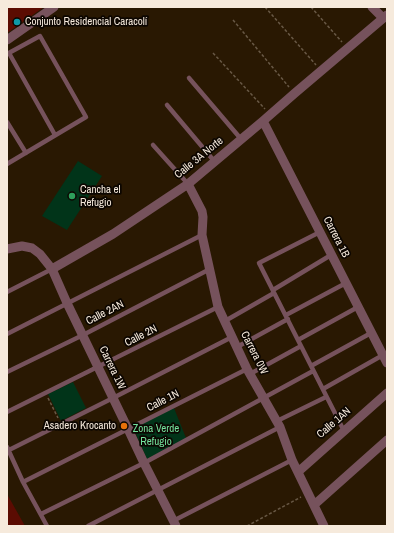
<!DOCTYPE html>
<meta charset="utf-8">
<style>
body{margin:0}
#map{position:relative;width:394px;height:533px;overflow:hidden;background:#291802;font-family:"Archivo Narrow",sans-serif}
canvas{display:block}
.frame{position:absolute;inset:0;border:8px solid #f6eadc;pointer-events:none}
</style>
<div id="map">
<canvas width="394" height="533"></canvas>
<div class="frame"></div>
</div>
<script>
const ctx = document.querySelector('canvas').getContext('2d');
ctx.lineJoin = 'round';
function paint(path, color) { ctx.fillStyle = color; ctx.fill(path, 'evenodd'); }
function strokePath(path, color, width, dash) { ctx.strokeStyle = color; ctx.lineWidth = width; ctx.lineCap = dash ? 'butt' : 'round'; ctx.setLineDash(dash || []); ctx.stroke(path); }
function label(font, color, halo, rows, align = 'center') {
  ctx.font = font + ' "Archivo Narrow",sans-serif'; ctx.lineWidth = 3.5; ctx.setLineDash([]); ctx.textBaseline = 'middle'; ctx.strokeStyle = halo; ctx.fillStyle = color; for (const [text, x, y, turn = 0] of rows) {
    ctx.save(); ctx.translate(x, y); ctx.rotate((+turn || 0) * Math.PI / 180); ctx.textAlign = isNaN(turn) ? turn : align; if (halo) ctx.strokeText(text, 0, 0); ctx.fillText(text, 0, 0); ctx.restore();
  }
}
paint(new Path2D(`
 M 78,161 L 102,176 L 67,230 L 42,216 Z
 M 73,382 L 86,408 L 61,421 L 48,394 Z
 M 174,408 L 186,438 L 147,459 L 133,428 Z`), '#013419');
paint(new Path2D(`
 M 7,7 L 44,7 L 7,33 Z
 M 7,494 L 25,526 L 7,526 Z`), '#5b0c02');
strokePath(new Path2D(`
 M 265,7 L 316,65
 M 311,7 L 342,42
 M 233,20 L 289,87
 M 213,53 L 265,109
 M 48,398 L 58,418
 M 247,526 L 301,497`), '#685845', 1.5, [3, 2]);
strokePath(new Path2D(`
 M 9,53 L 55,135
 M 7,54 L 40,36 L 86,117 L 7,164
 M 189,78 L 241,139
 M 167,105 L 215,162
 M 7,122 L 26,153
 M 153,145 L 188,184
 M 320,232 L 259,263 L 344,431
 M 273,290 L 331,255
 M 7,292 L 52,269
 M 286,315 L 346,283
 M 225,321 L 274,293
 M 7,334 L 202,235
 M 298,340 L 358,307
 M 237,347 L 288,319
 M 311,366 L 371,333
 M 7,372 L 83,335 L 210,269
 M 250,374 L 301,346
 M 323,389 L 383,355
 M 7,412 L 218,307
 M 277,421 L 326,397
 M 7,447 L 23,482 L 47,526
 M 9,450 L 113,398 L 232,337
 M 23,482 L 247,369
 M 41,514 L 144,463 L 313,371
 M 173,521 L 292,460
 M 88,526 L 280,427`), '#76525c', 4.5);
strokePath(new Path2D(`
 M 372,7 L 383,18
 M 7,40 L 54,7
 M 263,121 L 387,363
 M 188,184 L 202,211 L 203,217 L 202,235 L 218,307 L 247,369 L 280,427 L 292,460 L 324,526
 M 7,249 L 22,246 L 32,248 L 40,254 L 52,269 L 67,303 L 128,429 L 144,463 L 176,526
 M 52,269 L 113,234 L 188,184 L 263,121 L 295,93 L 387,15
 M 298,472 L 387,393
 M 314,505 L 387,440`), '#76525c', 9);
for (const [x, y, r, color] of [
 [17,22,4,"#0f9aa8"],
 [72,196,4,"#2e9e5b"],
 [124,426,4,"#e8710a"]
]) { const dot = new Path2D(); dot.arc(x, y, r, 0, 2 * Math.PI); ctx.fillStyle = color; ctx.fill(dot); strokePath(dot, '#0c0601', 1.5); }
label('11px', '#f6eadc', '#0c0601', [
 ["Conjunto Residencial Caracolí",25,22],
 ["Cancha el",80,190],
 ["Refugio",80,203],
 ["Asadero Krocanto",116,426,"right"]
], 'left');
label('11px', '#f6eadc', '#0c0601', [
 ["Calle 3A Norte",199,158,-39],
 ["Carrera 1B",336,237,63],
 ["Calle 2AN",105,313,-27],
 ["Calle 2N",141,336,-27],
 ["Carrera 0W",254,353,63],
 ["Carrera 1W",112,368,64],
 ["Calle 1N",163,401,-27],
 ["Calle 1AN",334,423,-41]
]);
label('11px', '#74e29c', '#0c0601', [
 ["Zona Verde",156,429],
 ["Refugio",156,442]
]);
</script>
